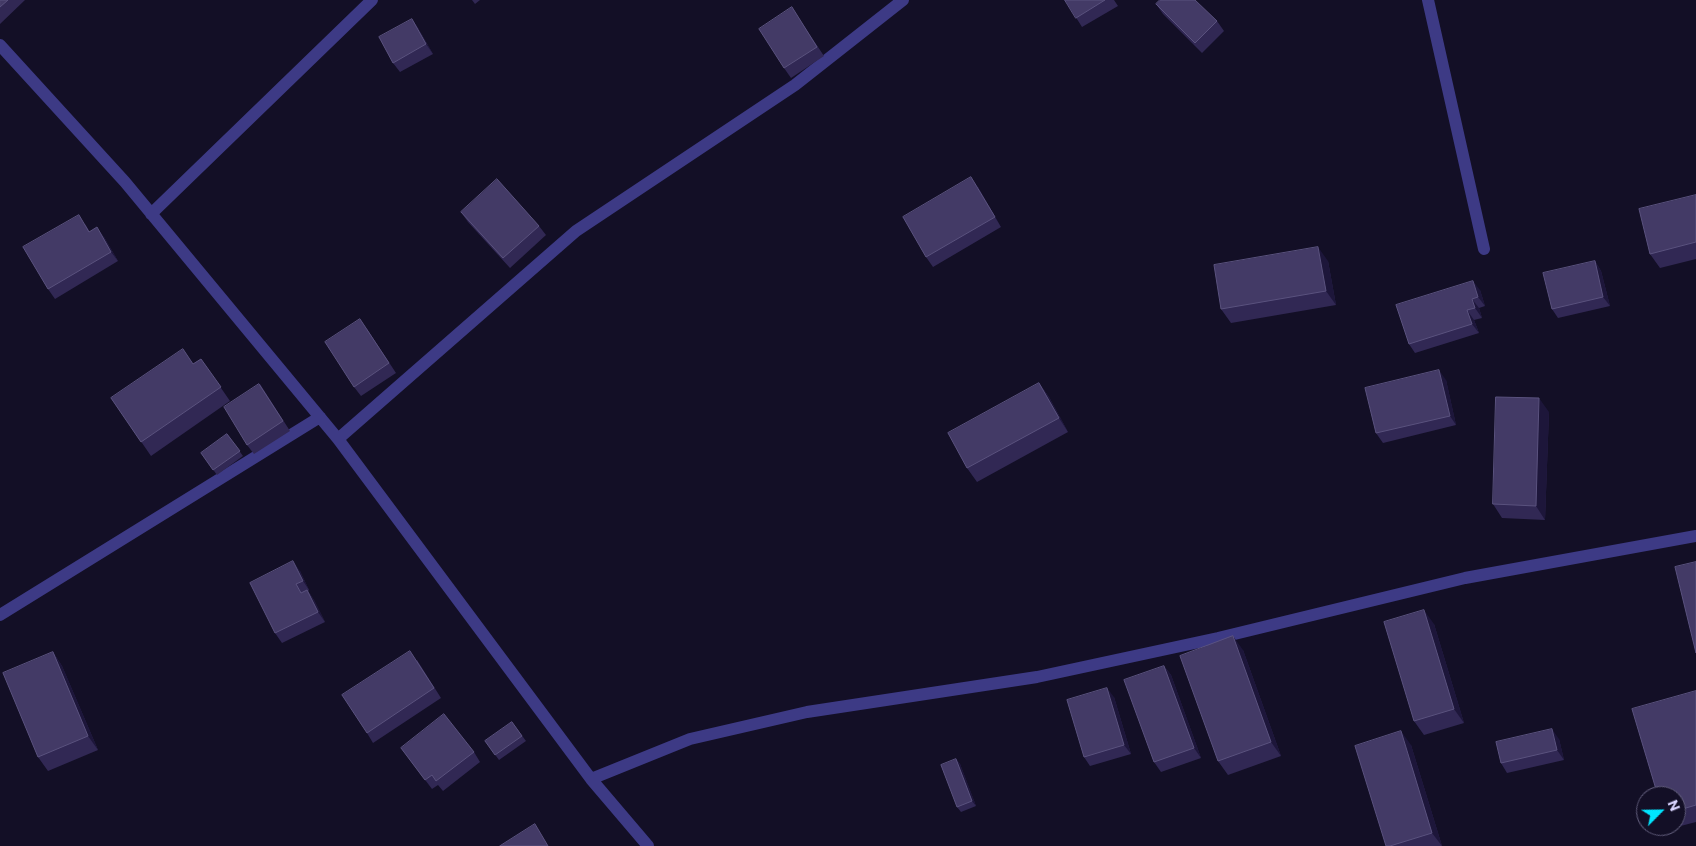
<!DOCTYPE html>
<style>
body{margin:0}
#map{position:relative;width:1696px;height:846px;overflow:hidden;background:#130f26;font-family:Commissioner,sans-serif}
canvas{display:block}
.north{position:absolute;left:1636px;top:786px;width:50px;height:50px;box-sizing:border-box;background:#130f26;border:1px solid #625e7d;border-radius:50%;rotate:67deg;font-size:14px;font-weight:700;line-height:20px;text-align:center;color:#d9d4ff}
.north::after{content:'';display:block;margin:auto;width:18px;height:22px;background:#00e5ff;clip-path:polygon(50% 0,100% 100%,50% 72%,0 100%)}
</style>
<div id="map">
<canvas width="1696" height="846"></canvas>
<div class="north">N</div>
</div>
<script>
const ctx = document.querySelector('canvas').getContext('2d');
ctx.lineJoin = 'round';
function strokePath(path, color, width, dash) { ctx.strokeStyle = color; ctx.lineWidth = width; ctx.lineCap = dash ? 'butt' : 'round'; ctx.setLineDash(dash || []); ctx.stroke(path); }
function paint(path, color) { ctx.fillStyle = color; ctx.fill(path, 'evenodd'); }
strokePath(new Path2D(`
 M 1428,0 L 1484,249
 M 0,45 L 125,182 L 338,439 L 591,779 L 648,846
 M 151,214 L 372,0
 M 338,439 L 576,231 L 795,85 L 903,0
 M 0,615 L 320,417
 M 591,779 L 690,739 L 807,712 L 1037,677 L 1218,638 L 1465,578 L 1696,536`), '#3d3a85', 12);
paint(new Path2D(`
 M 0,0 L 25,0 L 0,24 Z
 M 472,0 L 480,0 L 475,4 Z
 M 1065,0 L 1114,0 L 1118,6 L 1082,27 Z
 M 1156,4 L 1217,21 L 1224,31 L 1202,53 L 1163,14 Z
 M 798,17 L 824,56 L 791,78 L 784,68 Z
 M 412,19 L 418,28 L 433,54 L 400,72 L 393,63 Z
 M 978,187 L 1001,227 L 933,267 L 926,257 Z
 M 1696,195 L 1696,259 L 1660,268 L 1650,254 Z
 M 461,212 L 539,226 L 546,235 L 510,268 L 468,222 Z
 M 85,224 L 90,232 L 104,237 L 118,261 L 55,299 L 48,289 Z
 M 1328,261 L 1336,305 L 1231,323 L 1221,309 Z
 M 1595,261 L 1601,271 L 1610,306 L 1558,318 L 1552,309 Z
 M 1480,290 L 1485,306 L 1479,308 L 1482,318 L 1474,320 L 1479,333 L 1415,353 L 1409,344 Z
 M 367,329 L 396,373 L 361,396 L 354,387 Z
 M 201,359 L 230,401 L 151,456 L 111,398 L 193,364 Z
 M 1446,380 L 1456,425 L 1383,443 L 1376,433 Z
 M 1039,383 L 1049,397 L 1068,432 L 977,482 L 967,468 Z
 M 260,384 L 290,431 L 254,454 L 247,445 Z
 M 1549,412 L 1545,520 L 1502,518 L 1493,504 Z
 M 227,434 L 243,456 L 217,475 L 201,453 Z
 M 300,571 L 309,590 L 308,591 L 314,600 L 325,622 L 282,643 L 275,633 Z
 M 1434,624 L 1464,723 L 1424,735 L 1414,721 Z
 M 1243,650 L 1281,756 L 1228,775 L 1218,761 Z
 M 53,652 L 62,666 L 98,750 L 48,771 L 38,757 Z
 M 417,660 L 441,698 L 373,743 L 367,733 Z
 M 1164,666 L 1171,675 L 1201,758 L 1161,772 L 1154,762 Z
 M 1696,691 L 1696,822 L 1673,828 L 1671,826 L 1676,826 L 1676,796 Z
 M 1114,697 L 1131,754 L 1090,766 L 1084,757 Z
 M 512,722 L 526,741 L 499,760 L 485,741 Z
 M 1559,739 L 1564,760 L 1507,773 L 1501,763 Z
 M 1411,745 L 1442,846 L 1386,846 Z
 M 401,748 L 474,752 L 480,762 L 443,791 L 438,785 L 432,789 Z
 M 956,759 L 960,764 L 976,806 L 961,812 L 957,807 Z`), '#312854');
paint(new Path2D(`
 M 412,19 L 418,28 L 433,54 L 426,44 Z
 M 971,177 L 978,187 L 1001,227 Z
 M 97,227 L 104,237 L 118,261 L 111,252 Z
 M 1318,247 L 1328,261 L 1336,305 L 1326,291 Z
 M 1595,261 L 1601,271 L 1610,306 L 1603,297 Z
 M 1473,281 L 1480,290 L 1485,306 L 1478,297 Z
 M 1472,299 L 1479,308 L 1482,318 L 1475,308 Z
 M 1467,310 L 1474,320 L 1479,333 L 1472,324 Z
 M 1439,370 L 1446,380 L 1456,425 L 1450,416 Z
 M 1039,383 L 1049,397 L 1068,432 L 1059,418 Z
 M 1539,398 L 1549,412 L 1545,520 L 1536,506 Z
 M 293,561 L 300,571 L 309,590 L 303,581 Z
 M 307,590 L 314,600 L 325,622 L 318,612 Z
 M 1424,610 L 1434,624 L 1464,723 L 1454,709 Z
 M 1233,636 L 1243,650 L 1281,756 L 1271,742 Z
 M 53,652 L 62,666 L 98,750 L 88,736 Z
 M 1164,666 L 1171,675 L 1201,758 L 1194,748 Z
 M 1107,688 L 1114,697 L 1131,754 L 1124,745 Z
 M 1552,729 L 1559,739 L 1564,760 L 1557,750 Z
 M 1401,731 L 1411,745 L 1442,846 L 1432,833 Z
 M 956,759 L 960,764 L 976,806 L 972,801 Z`), '#1d163a');
const building = new Path2D(`
 M 0,0 L 8,0 L 0,7 Z
 M 1065,0 L 1105,0 L 1076,18 Z
 M 1160,0 L 1195,0 L 1217,21 L 1195,43 L 1156,4 Z
 M 792,7 L 817,47 L 784,68 L 759,29 Z
 M 412,19 L 426,44 L 393,63 L 379,37 Z
 M 971,177 L 995,217 L 926,257 L 903,217 Z
 M 497,179 L 539,226 L 503,258 L 461,212 Z
 M 1696,195 L 1696,242 L 1650,254 L 1639,209 Z
 M 79,215 L 89,232 L 97,227 L 111,252 L 48,289 L 23,247 Z
 M 1318,247 L 1326,291 L 1221,309 L 1214,265 Z
 M 1595,261 L 1603,297 L 1552,309 L 1543,273 Z
 M 1473,281 L 1478,297 L 1472,299 L 1475,308 L 1467,310 L 1472,324 L 1409,344 L 1396,305 Z
 M 360,319 L 389,363 L 354,387 L 325,342 Z
 M 183,349 L 193,364 L 201,359 L 221,387 L 141,442 L 111,398 Z
 M 1439,370 L 1450,416 L 1376,433 L 1365,388 Z
 M 1039,383 L 1059,418 L 967,468 L 948,433 Z
 M 259,384 L 283,421 L 247,445 L 224,407 Z
 M 1496,397 L 1539,398 L 1536,506 L 1493,504 Z
 M 227,434 L 240,451 L 213,470 L 201,453 Z
 M 293,561 L 303,581 L 296,584 L 301,593 L 307,590 L 318,612 L 275,633 L 250,583 Z
 M 1696,562 L 1696,653 L 1675,567 Z
 M 1424,610 L 1454,709 L 1414,721 L 1384,622 Z
 M 1233,636 L 1271,742 L 1218,761 L 1180,656 Z
 M 410,651 L 434,688 L 367,733 L 342,695 Z
 M 53,652 L 88,736 L 38,757 L 3,673 Z
 M 1164,666 L 1194,748 L 1154,762 L 1124,680 Z
 M 1107,688 L 1124,745 L 1084,757 L 1067,700 Z
 M 1696,691 L 1696,805 L 1676,811 L 1676,796 L 1658,796 L 1632,709 Z
 M 444,714 L 474,752 L 436,781 L 432,775 L 425,780 L 401,748 Z
 M 512,722 L 522,736 L 495,755 L 485,741 Z
 M 1552,729 L 1557,750 L 1501,763 L 1496,742 Z
 M 1401,731 L 1432,833 L 1390,846 L 1386,846 L 1355,746 Z
 M 956,759 L 972,801 L 957,807 L 941,765 Z
 M 535,824 L 548,846 L 500,846 Z`);
paint(building, '#433a66');
strokePath(building, '#5a527e', 1);
</script>
